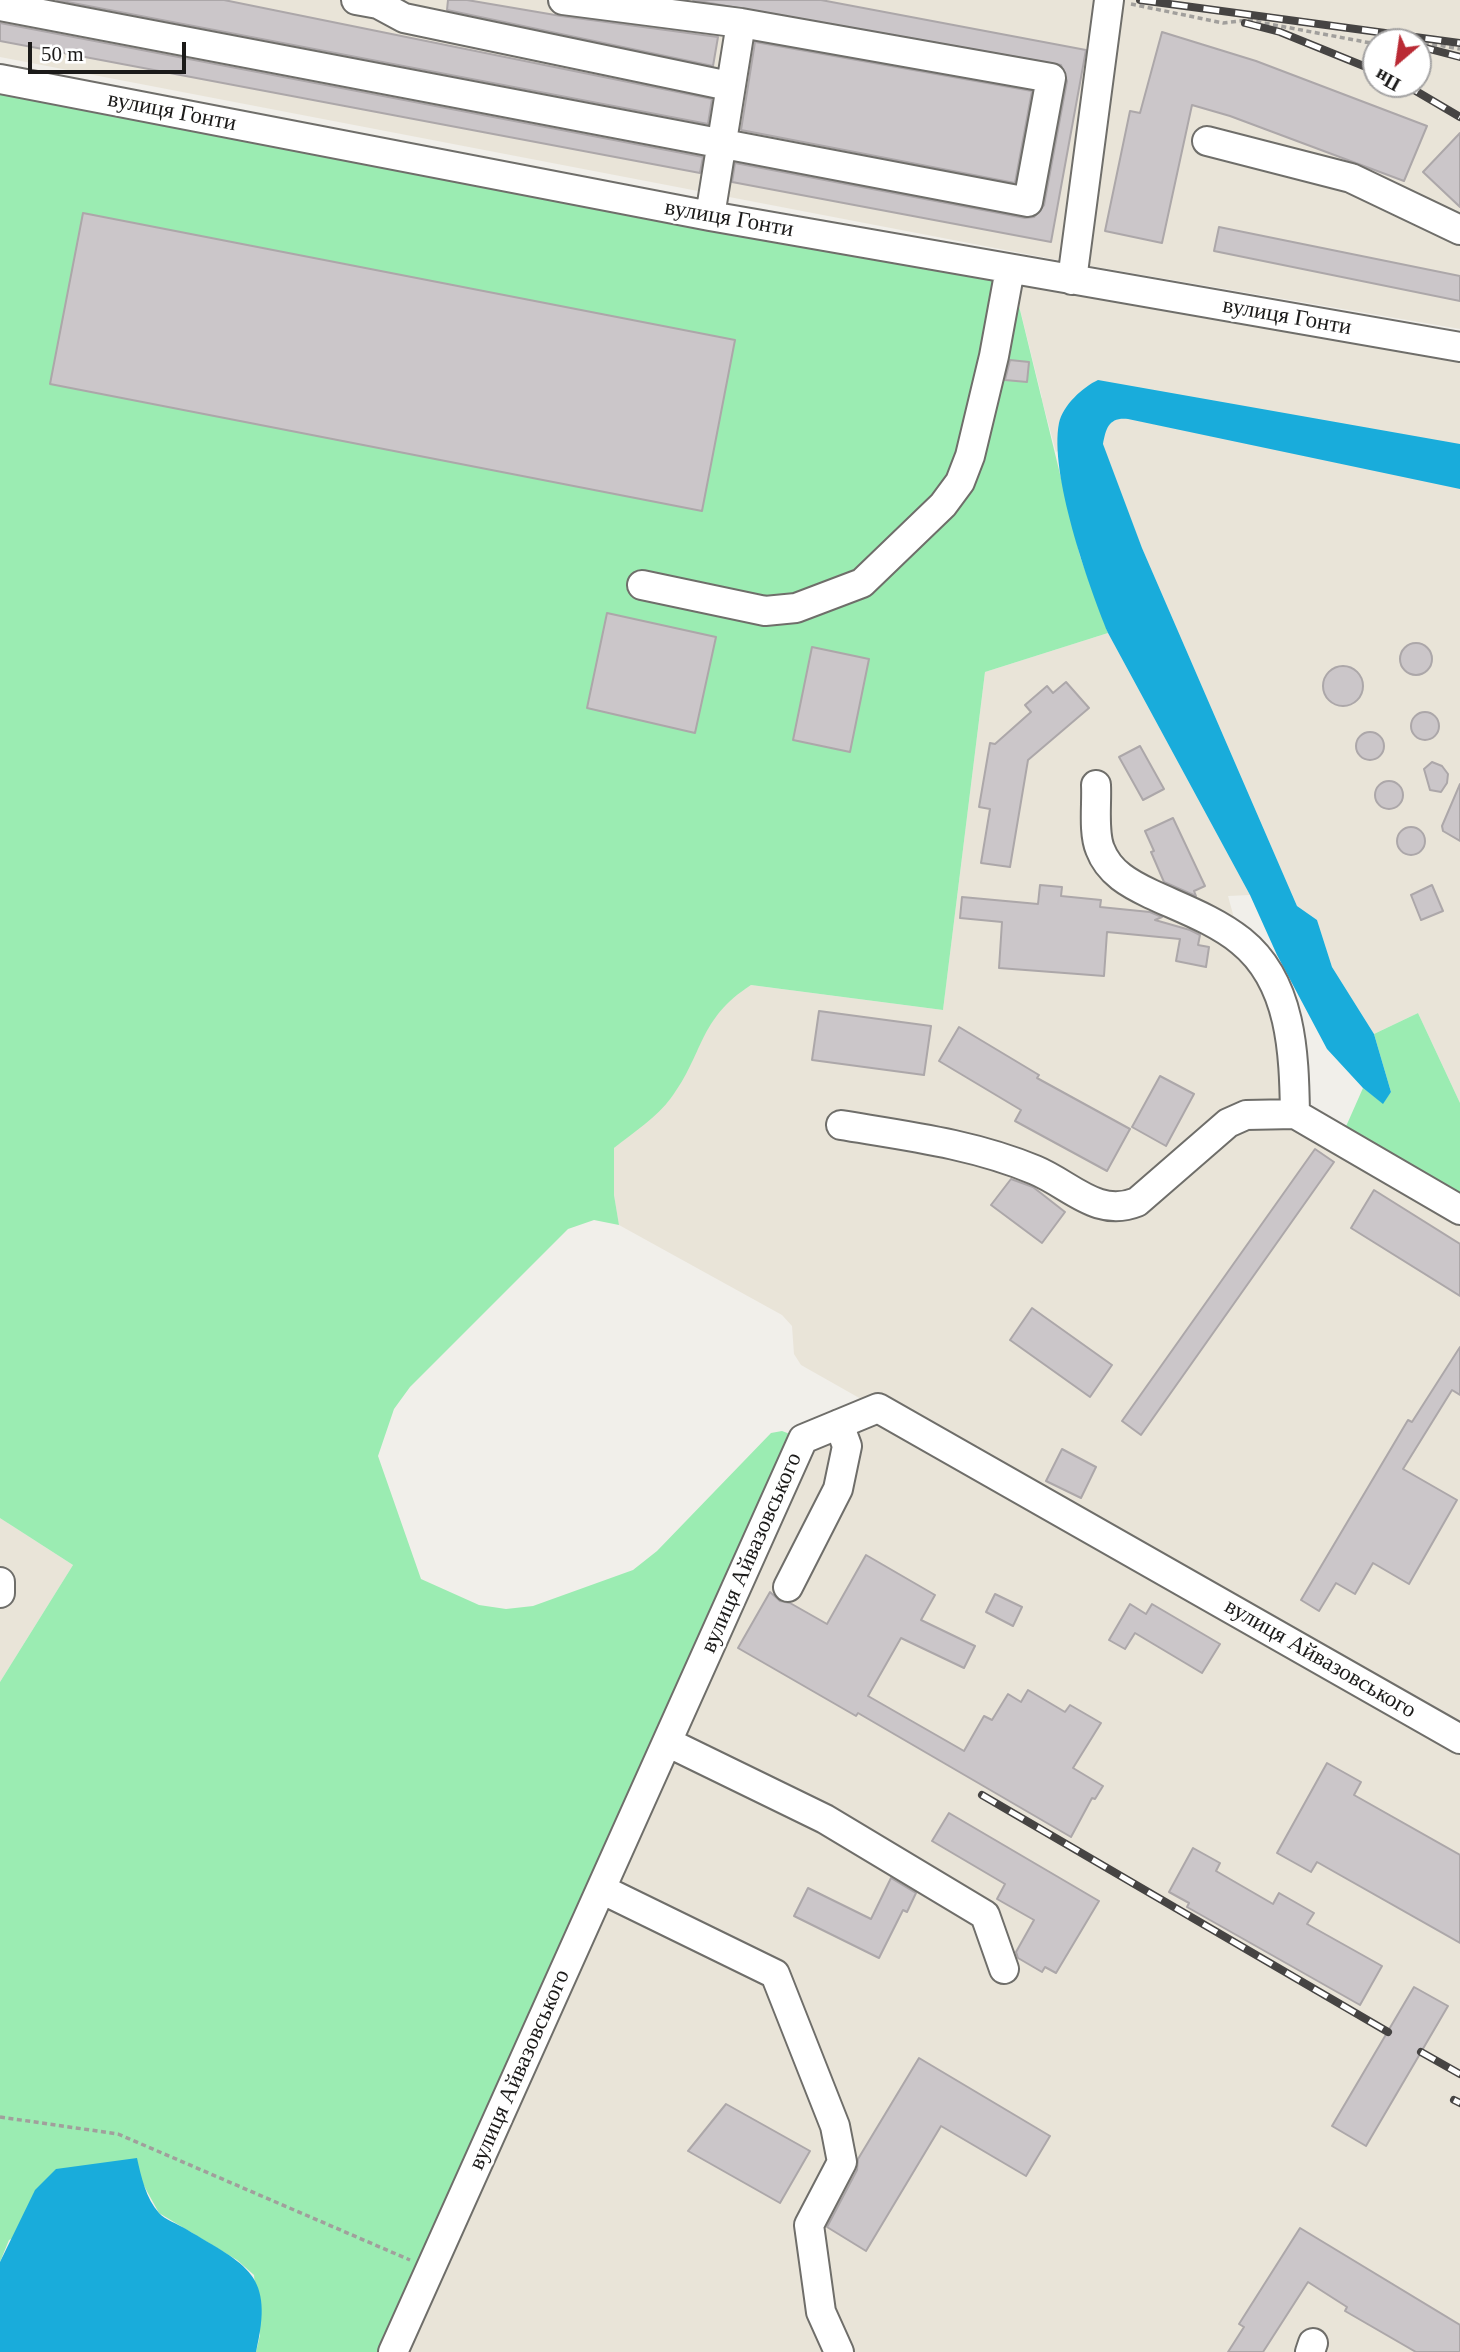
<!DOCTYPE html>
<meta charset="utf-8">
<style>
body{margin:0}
#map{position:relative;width:1460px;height:2352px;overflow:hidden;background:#f1efea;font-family:Georgia,serif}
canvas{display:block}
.north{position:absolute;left:1362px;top:28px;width:70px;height:70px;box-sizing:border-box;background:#fff;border:2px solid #a4a3a3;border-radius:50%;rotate:209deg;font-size:19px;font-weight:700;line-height:28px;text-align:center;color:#1b1a19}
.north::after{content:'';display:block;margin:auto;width:24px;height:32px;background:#ba2a34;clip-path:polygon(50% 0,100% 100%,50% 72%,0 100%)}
.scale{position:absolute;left:28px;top:42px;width:158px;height:32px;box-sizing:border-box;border:4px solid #1b1a19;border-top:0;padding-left:9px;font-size:21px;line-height:24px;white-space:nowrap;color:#1b1a19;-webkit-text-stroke:5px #fff;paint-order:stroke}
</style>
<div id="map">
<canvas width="1460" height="2352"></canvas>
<div class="north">Пн</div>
<div class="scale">50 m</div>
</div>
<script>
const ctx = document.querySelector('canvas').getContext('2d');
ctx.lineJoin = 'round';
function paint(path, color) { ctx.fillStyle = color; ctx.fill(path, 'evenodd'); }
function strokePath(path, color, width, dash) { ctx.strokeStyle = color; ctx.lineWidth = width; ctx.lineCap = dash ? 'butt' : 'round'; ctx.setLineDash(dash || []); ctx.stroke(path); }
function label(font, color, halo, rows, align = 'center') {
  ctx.font = font + ' Georgia,serif'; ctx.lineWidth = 6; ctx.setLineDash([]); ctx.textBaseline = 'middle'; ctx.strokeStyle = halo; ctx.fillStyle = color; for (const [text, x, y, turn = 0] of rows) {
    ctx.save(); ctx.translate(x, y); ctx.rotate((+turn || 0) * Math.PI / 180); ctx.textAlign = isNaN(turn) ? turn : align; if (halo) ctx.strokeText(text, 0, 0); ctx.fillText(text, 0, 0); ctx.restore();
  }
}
paint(new Path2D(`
 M 0,0 L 1460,0 L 1460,329 L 1073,263 L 0,57 ZM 1376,42 L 1418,42 L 1418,84 L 1376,84 Z
 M 0,109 L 1042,398 L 1010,269 L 1460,347 L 1460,1103 L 1418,1013 L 1374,1034 L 1332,967 L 1317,920 L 1297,906 L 1142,548 L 1106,458 L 1103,444 L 1105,428 L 1056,452 L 1042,400 Z
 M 1108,633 L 1250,895 L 1228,896 L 1240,940 L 1258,956 L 1295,1114 L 1460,1210 L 1460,2352 L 393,2352 L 803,1439 L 877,1408 L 801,1365 L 794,1354 L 792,1326 L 782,1315 L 619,1225 L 614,1195 L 614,1148 L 671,1098 L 710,1024 L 728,999 L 751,985 L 943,1010 L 985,672 Z
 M 0,1422 L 8,1523 L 73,1565 L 0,1682 Z`), '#e9e4d8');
paint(new Path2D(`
 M 0,79 L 1010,269 L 1080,556 L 1108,633 L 985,672 L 943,1010 L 751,985 C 698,1019 704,1054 671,1098 C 657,1117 633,1133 614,1148 L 614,1195 L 619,1225 L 594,1220 L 568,1229 L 410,1387 L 394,1409 L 378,1456 L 421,1579 L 479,1605 L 506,1609 L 533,1606 L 633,1570 L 657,1551 L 771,1433 L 782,1431 L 803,1439 L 393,2352 L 256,2352 L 260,2335 L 254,2275 L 237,2260 L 159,2213 L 143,2184 L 9,2240 L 0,2262 L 0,1682 L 73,1565 L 0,1518 Z
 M 1418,1013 L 1460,1103 L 1460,1210 L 1340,1140 L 1363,1088 L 1383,1103 L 1391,1092 L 1374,1034 Z`), '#9becb2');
paint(new Path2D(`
 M 1098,380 L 1460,444 L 1460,489 L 1128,419 C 1109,417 1106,428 1103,444 L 1142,548 L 1297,906 L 1317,920 L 1332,967 L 1374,1034 L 1391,1092 L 1383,1104 L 1363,1088 L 1327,1049 L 1277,955 L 1250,895 L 1108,633 C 1088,584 1049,473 1059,423 C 1063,405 1083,387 1098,380 Z
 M 137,2158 C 141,2176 146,2199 159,2213 C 165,2220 178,2224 186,2229 C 247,2266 275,2273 256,2352 L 0,2352 L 0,2262 L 35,2190 L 56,2169 Z`), '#19acdb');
const building = new Path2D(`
 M 57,0 L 224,0 L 712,99 L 708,124 Z
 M 448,0 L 467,0 L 561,16 L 718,37 L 713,66 L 447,10 Z
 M 693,0 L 821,0 L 1086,50 L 1051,242 L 732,182 L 735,163 L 1025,218 L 1034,217 L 1044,205 L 1067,81 L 1061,65 Z
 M 0,23 L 703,157 L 700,173 L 0,41 Z
 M 1162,32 L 1256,61 L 1427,126 L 1404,181 L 1230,116 L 1192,105 L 1162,243 L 1105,231 L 1130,111 L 1140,113 Z
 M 755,42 L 1032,91 L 1015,183 L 741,130 Z
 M 1460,133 L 1460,207 L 1423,172 Z
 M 83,213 L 735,340 L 702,511 L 50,384 Z
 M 1219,227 L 1460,276 L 1460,301 L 1214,251 Z
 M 1010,360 L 1029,362 L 1027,382 L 1005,380 Z
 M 607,613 L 716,637 L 695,733 L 587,708 Z
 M1400 659a16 16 0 1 1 32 0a16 16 0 1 1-32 0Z
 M 812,647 L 869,659 L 850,752 L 793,740 Z
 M1323 686a20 20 0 1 1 40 0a20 20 0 1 1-40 0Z
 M 1066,682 L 1089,708 L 1028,760 L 1010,867 L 981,863 L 990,809 L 979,807 L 990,743 L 995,744 L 1031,712 L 1025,705 L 1047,686 L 1053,693 Z
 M1411 726a14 14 0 1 1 28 0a14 14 0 1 1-28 0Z
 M1356 746a14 14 0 1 1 28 0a14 14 0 1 1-28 0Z
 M 1140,746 L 1164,789 L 1143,800 L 1119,757 Z
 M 1432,762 L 1442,766 L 1448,774 L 1447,783 L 1441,792 L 1430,790 L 1424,769 Z
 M1375 795a14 14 0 1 1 28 0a14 14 0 1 1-28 0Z
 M 1460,784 L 1460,841 L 1443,831 L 1442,826 Z
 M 1173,818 L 1205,886 L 1194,891 L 1196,896 L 1164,882 L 1151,852 L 1154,851 L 1145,831 Z
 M1397 841a14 14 0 1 1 28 0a14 14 0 1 1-28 0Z
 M 1040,885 L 1062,887 L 1061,896 L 1101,900 L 1100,907 L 1150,912 L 1162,917 L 1155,920 L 1190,930 L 1200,935 L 1198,945 L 1209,947 L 1206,967 L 1176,961 L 1180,939 L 1107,932 L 1104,976 L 999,968 L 1002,922 L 960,918 L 962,897 L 1038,904 Z
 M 1432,885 L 1443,911 L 1421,920 L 1411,895 Z
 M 819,1011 L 931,1026 L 924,1075 L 812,1060 Z
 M 959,1027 L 1039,1075 L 1037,1078 L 1130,1129 L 1107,1171 L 1015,1121 L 1021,1110 L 939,1061 Z
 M 1160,1076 L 1194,1094 L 1166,1146 L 1132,1127 Z
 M 1315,1149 L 1334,1162 L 1141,1435 L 1122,1421 Z
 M 1011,1179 L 1033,1187 L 1065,1212 L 1042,1243 L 991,1205 Z
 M 1374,1190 L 1460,1244 L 1460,1296 L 1351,1228 Z
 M 1032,1308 L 1112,1365 L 1090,1397 L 1010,1340 Z
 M 1460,1347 L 1460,1395 L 1452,1390 L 1403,1469 L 1457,1500 L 1409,1584 L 1373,1563 L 1355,1594 L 1336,1583 L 1319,1611 L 1301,1600 L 1408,1420 L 1412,1422 Z
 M 1062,1449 L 1096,1467 L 1081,1498 L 1046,1481 Z
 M 866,1555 L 935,1595 L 921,1620 L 975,1646 L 964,1668 L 901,1638 L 868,1696 L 964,1751 L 984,1716 L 992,1720 L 1008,1694 L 1021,1702 L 1028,1690 L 1065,1712 L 1070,1705 L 1101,1723 L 1073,1768 L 1103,1786 L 1095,1799 L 1092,1798 L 1071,1837 L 858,1713 L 856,1716 L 738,1648 L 770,1592 L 780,1601 L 790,1603 L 827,1624 Z
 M 995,1594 L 1022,1607 L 1013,1626 L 986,1612 Z
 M 1130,1604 L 1146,1614 L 1152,1604 L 1220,1644 L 1202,1673 L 1135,1633 L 1125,1649 L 1109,1640 Z
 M 1327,1763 L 1361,1782 L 1354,1795 L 1460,1855 L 1460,1943 L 1317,1862 L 1311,1872 L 1277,1853 Z
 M 949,1813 L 1099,1901 L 1056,1973 L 1045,1967 L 1042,1972 L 1018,1958 L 1016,1952 L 1034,1920 L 997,1899 L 1005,1884 L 932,1841 Z
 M 1193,1848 L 1220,1863 L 1216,1871 L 1273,1904 L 1279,1893 L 1314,1913 L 1307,1924 L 1382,1966 L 1360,2005 L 1187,1907 L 1189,1903 L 1169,1892 Z
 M 891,1878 L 916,1893 L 907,1912 L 903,1910 L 879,1958 L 794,1916 L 808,1888 L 871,1919 Z
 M 1414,1987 L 1448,2006 L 1366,2146 L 1332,2126 Z
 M 919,2058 L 1050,2136 L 1026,2176 L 941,2126 L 866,2251 L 827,2227 L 857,2170 L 858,2159 Z
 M 726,2104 L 810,2151 L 780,2203 L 688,2151 Z
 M 1300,2228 L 1460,2325 L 1460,2352 L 1416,2352 L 1345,2311 L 1347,2307 L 1308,2282 L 1263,2352 L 1228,2352 L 1244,2327 L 1239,2324 Z`);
paint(building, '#cbc6c9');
strokePath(building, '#aca7a9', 2);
const minor = new Path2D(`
 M 356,0 L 378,4 L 404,18 L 729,86
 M 0,6 L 1028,202 L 1051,78 L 741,23 L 563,0
 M 0,79 L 710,216 L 1460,347
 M 1207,141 L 1351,178 L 1460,230
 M 710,216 L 741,23
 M 1072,280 L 1109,0
 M 642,585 L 765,611 L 796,608 L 862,583 L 943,505 L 960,482 L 970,456 L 994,356 L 1010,269
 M 1096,785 C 1097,804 1093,832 1100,849 C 1109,873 1130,884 1151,894 C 1181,908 1215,920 1241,941 C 1292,982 1294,1053 1295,1114
 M 841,1125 C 907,1136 973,1144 1035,1170 C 1071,1185 1097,1218 1137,1202 L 1228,1123 L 1246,1115 L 1295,1114 L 1460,1210
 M 0,1582 L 0,1593
 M 788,1587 L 838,1489 L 847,1446 L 839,1424
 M 667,1742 L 825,1819 L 985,1915 L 1004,1969
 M 601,1889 L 775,1974 L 835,2126 L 842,2162 L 809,2225 L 821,2312 L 839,2352
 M 393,2352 L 803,1439 L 878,1408 L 1460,1739
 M 1310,2352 L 1313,2343`);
strokePath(minor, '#6f6e6a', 32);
strokePath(new Path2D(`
 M 1131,4 L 1223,23 L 1248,20 L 1376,44
 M 1418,50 L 1426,43 L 1460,49
 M 0,2117 L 118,2134 L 410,2260`), '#a19f9c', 3.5, [5, 3.5]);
strokePath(minor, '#fff', 28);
const rail = new Path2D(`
 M 1140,0 L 1460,43
 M 1245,23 L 1280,32 L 1376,71
 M 1418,46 L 1460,57
 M 1404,84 L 1460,117
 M 982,1795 L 1388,2032
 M 1421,2052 L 1460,2074
 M 1454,2100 L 1460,2103`);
strokePath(rail, '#464443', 8);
strokePath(rail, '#fff', 5, [16]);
label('23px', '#1b1a19', '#fff', [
 ["вулиця Гонти",172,112,11],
 ["вулиця Гонти",729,219,10],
 ["вулиця Гонти",1287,317,10],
 ["вулиця Айвазовського",752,1553,-66],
 ["вулиця Айвазовського",1320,1659,30],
 ["вулиця Айвазовського",520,2070,-66]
]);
</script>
